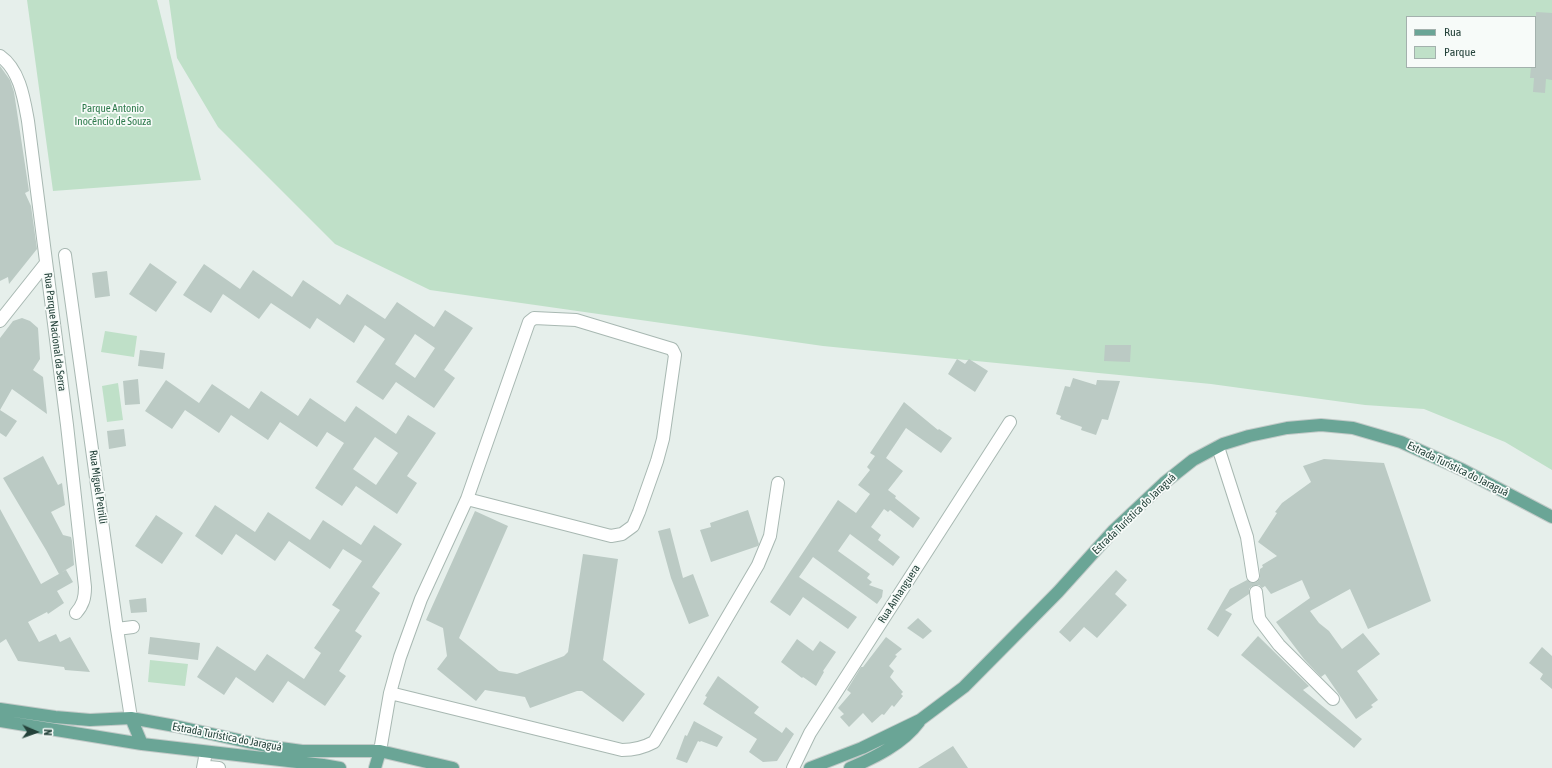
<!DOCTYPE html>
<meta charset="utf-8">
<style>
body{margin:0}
#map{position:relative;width:1552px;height:768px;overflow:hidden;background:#e6efeb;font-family:"Asap Condensed",sans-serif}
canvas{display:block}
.legend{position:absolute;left:1406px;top:16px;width:130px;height:52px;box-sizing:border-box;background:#f7fbf9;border:1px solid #a3b1ad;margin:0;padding:5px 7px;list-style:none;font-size:12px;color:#24423a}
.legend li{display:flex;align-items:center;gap:8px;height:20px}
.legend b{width:20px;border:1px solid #a3b1ad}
.north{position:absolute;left:16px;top:712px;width:40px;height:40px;-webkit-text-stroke:3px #f7fbf9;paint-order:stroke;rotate:92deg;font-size:11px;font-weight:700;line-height:16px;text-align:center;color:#24423a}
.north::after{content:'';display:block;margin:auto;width:14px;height:18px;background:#24423a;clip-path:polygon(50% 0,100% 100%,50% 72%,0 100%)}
</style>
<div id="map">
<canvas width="1552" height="768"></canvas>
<ul class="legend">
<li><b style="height:5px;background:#6aa596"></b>Rua</li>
<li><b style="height:11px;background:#bfe0c8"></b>Parque</li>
</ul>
<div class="north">N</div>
</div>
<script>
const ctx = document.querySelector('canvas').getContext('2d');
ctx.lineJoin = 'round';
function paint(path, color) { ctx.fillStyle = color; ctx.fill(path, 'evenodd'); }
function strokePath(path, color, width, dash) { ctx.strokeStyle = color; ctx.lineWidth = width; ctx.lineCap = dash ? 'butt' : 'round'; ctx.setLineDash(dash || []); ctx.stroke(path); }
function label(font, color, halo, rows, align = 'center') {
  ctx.font = font + ' "Asap Condensed",sans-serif'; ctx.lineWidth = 3.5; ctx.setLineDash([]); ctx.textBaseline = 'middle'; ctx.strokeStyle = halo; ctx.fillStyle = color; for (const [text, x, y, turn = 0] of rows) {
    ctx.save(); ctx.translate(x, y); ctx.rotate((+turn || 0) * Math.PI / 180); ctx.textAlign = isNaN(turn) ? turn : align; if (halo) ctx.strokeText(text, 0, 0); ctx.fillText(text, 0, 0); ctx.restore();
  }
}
paint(new Path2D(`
 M 27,0 L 157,0 L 201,180 L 53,191 Z
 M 169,0 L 1552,0 L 1552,470 L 1505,442 L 1424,409 L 1365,405 L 1211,384 L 823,346 L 430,290 L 335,244 L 218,127 L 177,58 ZM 1407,17 L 1535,17 L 1535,67 L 1407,67 Z
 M 105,331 L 137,336 L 134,357 L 101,352 Z
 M 118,383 L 123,420 L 107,422 L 102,386 Z
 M 150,660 L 188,664 L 185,686 L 148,682 Z`), '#bfe0c8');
paint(new Path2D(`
 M 1536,12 L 1552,13 L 1552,80 L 1546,79 L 1545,93 L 1533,92 L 1534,78 L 1530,78 L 1531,67 L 1535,67 Z
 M 0,66 L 10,80 L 14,92 L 29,191 L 25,193 L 31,206 L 37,249 L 9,284 L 8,277 L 0,281 Z
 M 150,263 L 177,282 L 156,312 L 129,294 Z
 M 204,264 L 240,289 L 253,270 L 292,297 L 303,280 L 340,305 L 347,294 L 385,319 L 397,302 L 434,327 L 445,310 L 473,328 L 444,370 L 455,378 L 434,408 L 396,382 L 383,400 L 356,382 L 385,339 L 365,325 L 354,343 L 317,318 L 310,329 L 271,303 L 259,319 L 223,294 L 211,313 L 183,295 ZM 415,334 L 435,348 L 415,378 L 395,364 Z
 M 107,271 L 110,296 L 95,298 L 92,273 Z
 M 22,318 L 30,321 L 38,328 L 40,359 L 33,370 L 43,377 L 47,414 L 12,389 L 0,410 L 17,421 L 6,437 L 0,433 L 0,338 L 13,321 Z
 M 1105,345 L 1131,345 L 1130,362 L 1104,361 Z
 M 140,350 L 165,353 L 163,369 L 138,366 Z
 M 957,359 L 965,364 L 969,359 L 988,371 L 975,392 L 948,374 Z
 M 1073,378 L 1096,385 L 1097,380 L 1120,381 L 1108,420 L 1102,419 L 1096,435 L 1081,430 L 1082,427 L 1060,419 L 1061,416 L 1056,414 L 1065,386 L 1070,387 Z
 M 138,379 L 140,404 L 125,405 L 123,381 Z
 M 166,380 L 199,403 L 212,384 L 249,409 L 261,391 L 298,416 L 310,398 L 345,422 L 356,406 L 396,434 L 408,415 L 436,433 L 407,476 L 417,483 L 397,514 L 356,486 L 342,506 L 315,488 L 344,443 L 327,432 L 317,447 L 280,422 L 268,440 L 231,415 L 219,433 L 185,410 L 172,429 L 145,411 ZM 375,437 L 398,453 L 376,485 L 353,469 Z
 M 904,402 L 938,430 L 939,429 L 952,438 L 941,453 L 906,428 L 886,458 L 903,471 L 888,490 L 896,496 L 895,498 L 920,518 L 913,528 L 890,510 L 888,512 L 884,509 L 871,527 L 881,535 L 878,540 L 900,557 L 893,566 L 850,534 L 838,551 L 870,574 L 867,578 L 872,582 L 869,585 L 883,590 L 882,597 L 877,604 L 813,557 L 799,577 L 857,617 L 848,629 L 803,597 L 790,616 L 770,602 L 838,500 L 856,513 L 870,494 L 858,485 L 870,470 L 867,467 L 875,456 L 870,453 Z
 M 124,429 L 126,446 L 109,449 L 107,431 Z
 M 43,456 L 58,485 L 62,483 L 65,505 L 51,512 L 63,535 L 71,537 L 72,541 L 74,565 L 59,574 L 46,550 L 3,478 Z
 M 1324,459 L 1384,463 L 1431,601 L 1368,629 L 1350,589 L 1310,611 L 1319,623 L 1329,631 L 1342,649 L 1363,633 L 1380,654 L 1357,671 L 1378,700 L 1371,705 L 1373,707 L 1356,719 L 1325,674 L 1321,677 L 1304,659 L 1276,622 L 1310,598 L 1302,580 L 1271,594 L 1265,586 L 1262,588 L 1259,585 L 1252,586 L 1249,589 L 1249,594 L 1225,610 L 1232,614 L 1218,637 L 1207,629 L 1230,589 L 1247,580 L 1251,583 L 1257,582 L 1260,578 L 1260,569 L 1263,567 L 1262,565 L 1277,556 L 1258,542 L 1277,513 L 1275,512 L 1282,503 L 1311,482 L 1303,466 Z
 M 215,505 L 255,532 L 268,512 L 310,540 L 323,520 L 361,545 L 374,525 L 402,544 L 372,587 L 380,593 L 355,631 L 362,636 L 339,671 L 346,676 L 325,706 L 288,681 L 273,703 L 236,677 L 224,695 L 197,677 L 217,646 L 255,671 L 267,654 L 304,679 L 321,653 L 314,648 L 340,610 L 332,605 L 362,561 L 343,549 L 330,569 L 289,541 L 275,561 L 236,534 L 222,555 L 195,536 Z
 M 0,509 L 41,584 L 66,570 L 73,582 L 57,591 L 64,603 L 48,614 L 47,612 L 28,622 L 39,642 L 56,634 L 60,642 L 70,637 L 90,672 L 65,670 L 64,667 L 18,661 L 6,639 L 0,643 Z
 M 748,510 L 759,544 L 758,546 L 711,562 L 700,530 L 711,527 L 710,523 Z
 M 475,511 L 508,526 L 459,638 L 499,671 L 517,674 L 564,656 L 568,652 L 583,554 L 618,559 L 603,660 L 645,694 L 623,722 L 582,691 L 577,691 L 530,708 L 525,697 L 485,690 L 476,701 L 437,669 L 447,656 L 443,628 L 426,620 Z
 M 156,515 L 183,533 L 162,564 L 135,546 Z
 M 670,528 L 683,578 L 693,574 L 709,616 L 689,624 L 671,578 L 658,531 Z
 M 1116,570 L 1127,580 L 1115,594 L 1127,605 L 1097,638 L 1084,627 L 1070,642 L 1059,632 Z
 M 146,598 L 147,612 L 131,613 L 129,600 Z
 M 918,618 L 932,631 L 923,639 L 907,628 Z
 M 1258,636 L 1309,686 L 1303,690 L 1362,739 L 1354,748 L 1241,655 Z
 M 150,637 L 200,643 L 198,660 L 148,654 Z
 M 886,637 L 902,649 L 895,655 L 897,656 L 889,666 L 894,671 L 890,677 L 903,692 L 901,694 L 903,696 L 894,707 L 892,705 L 884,715 L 882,714 L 872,723 L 863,713 L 849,727 L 840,717 L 844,714 L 838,708 L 851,693 L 847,690 L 861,667 L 863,667 Z
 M 797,639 L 813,651 L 820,641 L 836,652 L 823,671 L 824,672 L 816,686 L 803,677 L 802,678 L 781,662 Z
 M 1542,647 L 1552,656 L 1552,689 L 1540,679 L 1543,674 L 1529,663 Z
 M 718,676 L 759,707 L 754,713 L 782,733 L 786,727 L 794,734 L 777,761 L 763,762 L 749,752 L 757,739 L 703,704 L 707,697 L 705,696 Z
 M 694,721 L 723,737 L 717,747 L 701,741 L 700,742 L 698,741 L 687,763 L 676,759 L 685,735 L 687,736 Z
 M 953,746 L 968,768 L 918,768 Z`), '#bbcac4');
const minor = new Path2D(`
 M 0,56 C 20,70 24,99 28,121 L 67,425 L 85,587 C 85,598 83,605 76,613
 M 65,255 L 117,629 L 131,718
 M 0,321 L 46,263
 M 1218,447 L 1247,537 L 1253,576
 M 1256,592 L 1259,617 L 1260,620 L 1279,645 L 1333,699
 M 117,629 L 133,627
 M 390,693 L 622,750 C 634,750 643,748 654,742 L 758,565 L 770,536 L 778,483
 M 380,751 L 390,693 L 400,657 L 421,599 L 467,499 L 529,322 L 534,318 L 576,320 L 672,349 L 675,355 L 663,439 L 657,461 L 639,512 L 633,526 L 622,534 L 611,536 L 467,499
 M 203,768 L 206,752
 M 207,768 L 209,767 L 219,768
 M 793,768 L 810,733 L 1010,422`);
const major = new Path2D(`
 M 0,709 L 55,717 L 90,720 L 131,718 L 175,726 L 266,746 L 302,751 L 380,751 L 453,768
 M 131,718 L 142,744
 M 0,721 L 142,744 L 323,765 L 340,768
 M 375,768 L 380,751
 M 810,768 L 862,748 L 920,720 L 964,687 L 1058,592 L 1114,530 L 1164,483 L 1193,460 L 1223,444 L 1249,436 L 1287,428 L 1321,425 L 1353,428 L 1401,442 L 1463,470 L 1552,517
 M 850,768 C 874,758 903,744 919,722`);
strokePath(minor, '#a8b8b2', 14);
strokePath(major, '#c2cac8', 14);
strokePath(minor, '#fff', 12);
strokePath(major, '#6aa596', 12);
label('11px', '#2d7a4b', '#f7fbf9', [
 ["Parque Antonio",113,109],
 ["Inocêncio de Souza",113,122]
]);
label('11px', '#24423a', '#f7fbf9', [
 ["Rua Parque Nacional da Serra",55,332,83],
 ["Estrada Turística do Jaraguá",1458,469,26],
 ["Rua Miguel Petrilli",98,487,82],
 ["Estrada Turística do Jaraguá",1134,514,-44],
 ["Rua Anhanguera",899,594,-57],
 ["Estrada Turística do Jaraguá",227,737,11]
]);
</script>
